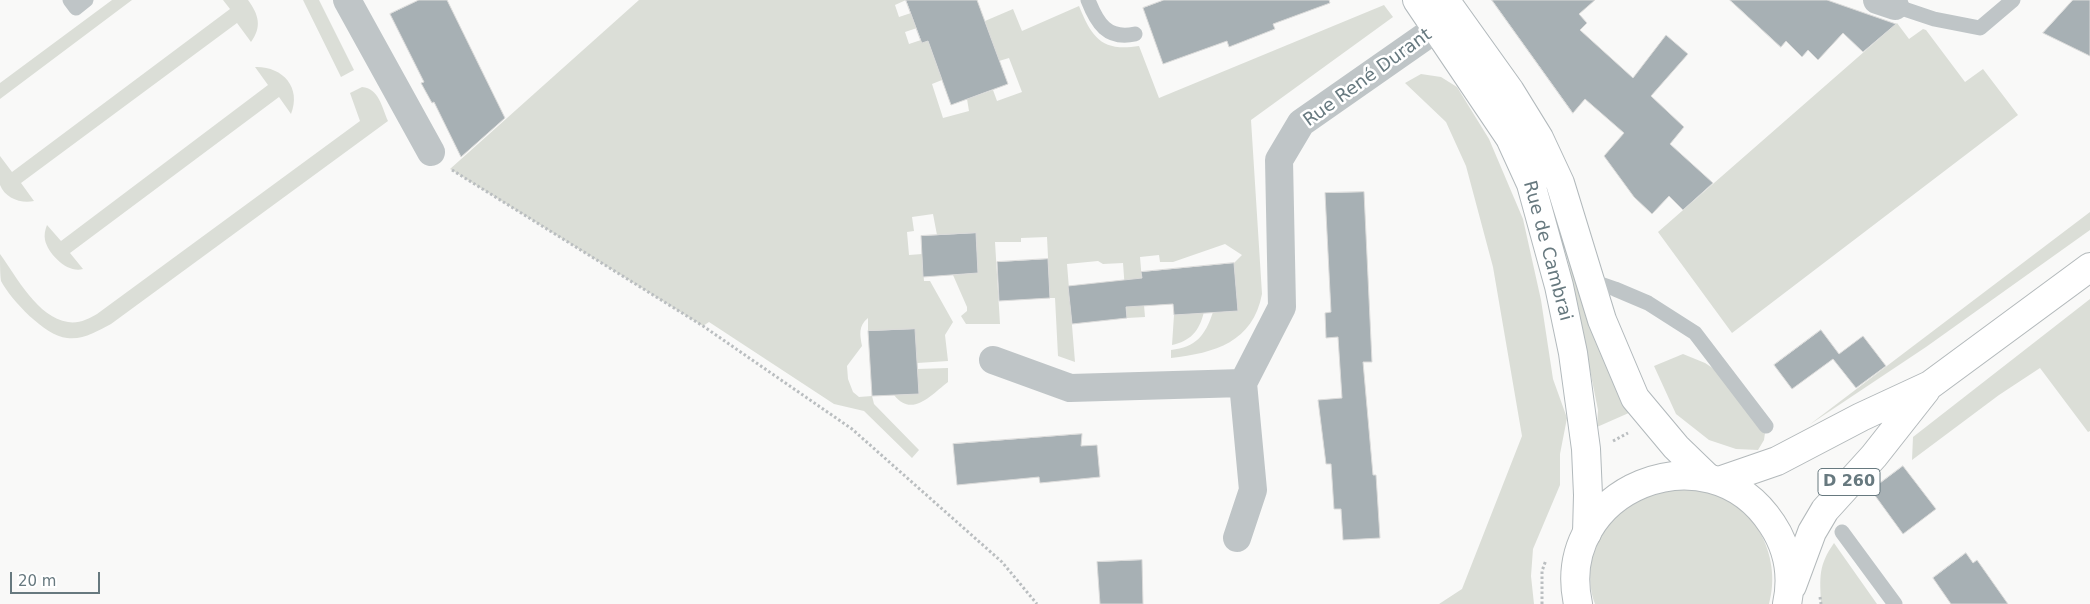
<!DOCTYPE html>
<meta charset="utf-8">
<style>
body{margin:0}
#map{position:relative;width:2090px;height:604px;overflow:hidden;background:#f9f9f8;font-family:"DejaVu Sans",sans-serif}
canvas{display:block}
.scale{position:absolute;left:10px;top:572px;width:90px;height:22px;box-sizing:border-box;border:2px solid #67797f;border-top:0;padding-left:6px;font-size:15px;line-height:18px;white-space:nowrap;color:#67797f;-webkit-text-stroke:4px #fff;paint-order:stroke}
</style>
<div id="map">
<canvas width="2090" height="604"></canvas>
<div class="scale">20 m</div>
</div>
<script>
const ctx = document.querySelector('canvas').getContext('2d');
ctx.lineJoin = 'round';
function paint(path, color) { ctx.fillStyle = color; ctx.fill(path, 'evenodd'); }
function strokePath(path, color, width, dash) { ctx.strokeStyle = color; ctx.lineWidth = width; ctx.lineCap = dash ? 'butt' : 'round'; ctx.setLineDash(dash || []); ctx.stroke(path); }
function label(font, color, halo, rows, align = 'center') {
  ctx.font = font + ' "DejaVu Sans",sans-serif'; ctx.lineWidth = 5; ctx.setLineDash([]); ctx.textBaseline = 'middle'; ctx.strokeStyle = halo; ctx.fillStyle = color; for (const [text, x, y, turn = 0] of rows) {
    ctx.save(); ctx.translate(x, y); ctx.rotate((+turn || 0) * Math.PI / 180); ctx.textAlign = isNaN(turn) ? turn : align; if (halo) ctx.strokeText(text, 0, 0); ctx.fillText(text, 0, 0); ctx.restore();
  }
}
paint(new Path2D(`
 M 112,0 L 132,0 L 0,99 L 0,83 Z
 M 223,0 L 248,0 C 259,15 262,27 251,42 L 237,23 L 21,183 L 34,201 C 21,204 5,198 0,185 C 0,177 0,164 0,156 L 12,172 L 230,9 Z
 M 303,0 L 319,0 L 354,70 L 341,77 Z
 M 639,0 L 906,0 L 895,5 L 899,17 L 911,13 L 917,28 L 905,32 L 909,44 L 921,40 L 928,41 L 942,80 L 932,84 L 943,118 L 969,111 L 967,99 L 993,90 L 997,101 L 1022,92 L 1009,58 L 999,61 L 985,21 L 1013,9 L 1022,31 L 1079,6 C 1092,38 1102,52 1139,46 L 1159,98 L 1384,5 L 1393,17 L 1251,120 L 1262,294 C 1253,342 1215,353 1171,358 L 1171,350 C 1196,347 1205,336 1213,312 L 1238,311 L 1234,263 L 1242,255 L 1225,244 L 1173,262 L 1160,262 L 1159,255 L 1140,257 L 1145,317 L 1127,318 L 1123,263 L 1103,264 L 1098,261 L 1067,264 L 1075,362 L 1058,356 L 1055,298 L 1050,298 L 1047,237 L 1021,238 L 1021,242 L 995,242 L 1000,324 L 966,324 L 961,316 L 967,311 L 967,307 L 953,275 L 978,273 L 976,233 L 937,235 L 933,214 L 912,217 L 914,231 L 907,232 L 909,255 L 922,254 L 924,281 L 930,281 L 953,322 L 945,335 L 948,361 L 917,363 L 914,329 L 868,331 L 868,318 C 858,326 860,335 862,346 L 847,366 L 848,379 L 853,392 L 859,397 L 872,396 L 874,404 L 919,450 L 912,458 L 864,411 L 834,404 L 709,322 L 703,326 L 450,169 Z
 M 1897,23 L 1909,39 L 1923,29 L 1926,30 L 1965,82 L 1983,69 L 2018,115 L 1732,333 L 1658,232 Z
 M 255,67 C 282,66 302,87 291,114 L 279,97 L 70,253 L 83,269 C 68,274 48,254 45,240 C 44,235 45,230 47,225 L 61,241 L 268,85 Z
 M 1421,74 L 1441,77 L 1457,87 L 1489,139 L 1523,219 L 1541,300 L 1553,379 L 1567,418 L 1560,454 L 1560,485 L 1533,549 L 1531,576 L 1534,604 L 1439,604 L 1462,589 L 1522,436 L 1493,267 L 1466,166 L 1446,122 L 1405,83 Z
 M 362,87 C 379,88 382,108 388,121 L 111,324 C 97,331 84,340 67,338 C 45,336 11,300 1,281 C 0,274 0,261 0,254 C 16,276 38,318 68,322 C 78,324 89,319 97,314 L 360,121 L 350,93 Z
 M 1544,169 L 1631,412 L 1597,427 L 1598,410 L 1568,261 L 1558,226 L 1538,172 Z
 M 2090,212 L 2090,230 L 1926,347 L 1809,425 Z
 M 2090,299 L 2090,431 L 2088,432 L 2040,368 L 1999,395 L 1912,460 L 1913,437 Z
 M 1204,312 C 1199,332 1190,341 1172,345 L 1174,315 Z
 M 1683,354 L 1705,363 L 1731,380 L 1766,426 L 1764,440 L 1758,450 L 1736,449 L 1709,440 L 1676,414 L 1654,366 Z
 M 948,368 L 948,382 C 931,395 912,418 894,395 L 919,394 L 917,369 Z
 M 1670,488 C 1680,488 1691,487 1701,489 C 1753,498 1783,556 1769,604 L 1595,604 C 1576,549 1618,499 1670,488 Z
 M 1834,543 L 1877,604 L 1821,604 C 1820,577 1818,566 1834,543 Z`), '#dbded7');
const building = new Path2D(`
 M 419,0 L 447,0 L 505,118 L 461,157 L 434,102 L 432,103 L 421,83 L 424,82 L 390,14 Z
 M 906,0 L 977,0 L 1008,84 L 951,105 L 928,41 L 922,43 Z
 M 1164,0 L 1329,0 L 1330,3 L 1273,24 L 1275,29 L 1229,47 L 1227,41 L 1163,64 L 1143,8 Z
 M 1492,0 L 1595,0 L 1579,14 L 1587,23 L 1580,30 L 1633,78 L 1666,35 L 1688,54 L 1651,96 L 1684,127 L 1670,144 L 1713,183 L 1683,210 L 1669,196 L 1652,214 L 1634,197 L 1604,156 L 1624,133 L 1585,99 L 1573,113 Z
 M 1730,0 L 1827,0 L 1896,24 L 1863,52 L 1843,33 L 1818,60 L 1808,50 L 1802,57 L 1786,41 L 1781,47 Z
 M 2073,0 L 2090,0 L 2090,56 L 2043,33 Z
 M 1364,192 L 1372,362 L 1363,362 L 1373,475 L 1376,475 L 1380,538 L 1343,540 L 1341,509 L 1334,509 L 1331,464 L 1326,464 L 1318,400 L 1342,398 L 1338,337 L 1326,338 L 1325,313 L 1331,312 L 1325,193 Z
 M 976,233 L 978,273 L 923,277 L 921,236 Z
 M 1048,259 L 1050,298 L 999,301 L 997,262 Z
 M 1234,263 L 1238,311 L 1174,315 L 1173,304 L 1126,307 L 1127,318 L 1072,324 L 1068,286 L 1142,278 L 1141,272 Z
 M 915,329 L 919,394 L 872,396 L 868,331 Z
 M 1821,330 L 1839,354 L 1863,336 L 1886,366 L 1856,388 L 1833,359 L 1792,389 L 1774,365 Z
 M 1082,434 L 1081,446 L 1097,445 L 1100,477 L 1040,483 L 1039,477 L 957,485 L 953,444 Z
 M 1903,466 L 1936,509 L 1903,534 L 1871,490 Z
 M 1966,553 L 1973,563 L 1977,560 L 2008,604 L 1951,604 L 1933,578 Z
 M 1142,560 L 1143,604 L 1100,604 L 1097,562 Z`);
paint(building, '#a7b0b4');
strokePath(building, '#dbdbda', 1);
const secondary = new Path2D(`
 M 1417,0 L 1510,138 L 1531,184 L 1559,286 L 1573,353 L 1586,449 L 1588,495 L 1587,533
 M 1445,0 L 1510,91 L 1539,138 L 1560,183 L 1602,320 L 1635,398 L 1676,447 L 1707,477`);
const primary = new Path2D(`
 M 1719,481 L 1777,461 L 1861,417 L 1930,385 L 2090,267
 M 1792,586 L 1812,532 L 1825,510 L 1874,456 L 1926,390
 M 1578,604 C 1553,489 1708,426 1772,524 C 1788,548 1793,576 1787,604`);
strokePath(secondary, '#b2b9bc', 30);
strokePath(primary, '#b3b9bb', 30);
strokePath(new Path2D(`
 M 452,170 L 703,326 L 852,429 L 1002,562 L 1037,604
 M 1613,441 L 1628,433
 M 1820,597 L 1821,604
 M 1542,604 L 1542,571 L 1546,560`), '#babec0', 3, [2.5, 2.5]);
strokePath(new Path2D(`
 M 70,0 L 76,8 L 86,0
 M 1088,0 C 1097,23 1107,40 1135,34
 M 1895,6 L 1934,19 L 1980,28 L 2013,0
 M 1592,281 L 1615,289 L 1648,303 L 1695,333 L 1766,426
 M 1842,532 L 1895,604`), '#bfc5c7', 15);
strokePath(new Path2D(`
 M 347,0 L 431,152
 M 1877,0 L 1895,6
 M 993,360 L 1070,388 L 1243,383
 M 1237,538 L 1253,490 L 1243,383 L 1282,307 L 1279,160 L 1301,123 L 1437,28`), '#bfc5c7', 28);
strokePath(secondary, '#fff', 28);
strokePath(primary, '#fff', 28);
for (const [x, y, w] of [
 [1849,482,62]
]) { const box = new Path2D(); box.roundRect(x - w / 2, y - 13.5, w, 27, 4); ctx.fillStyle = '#fff'; ctx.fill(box); strokePath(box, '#67797f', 1); }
label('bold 16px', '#67797f', null, [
 ["D 260",1849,482]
]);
label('18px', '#67797f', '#fff', [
 ["Rue René Durant",1368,78,-36],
 ["Rue de Cambrai",1547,251,75]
]);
</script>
